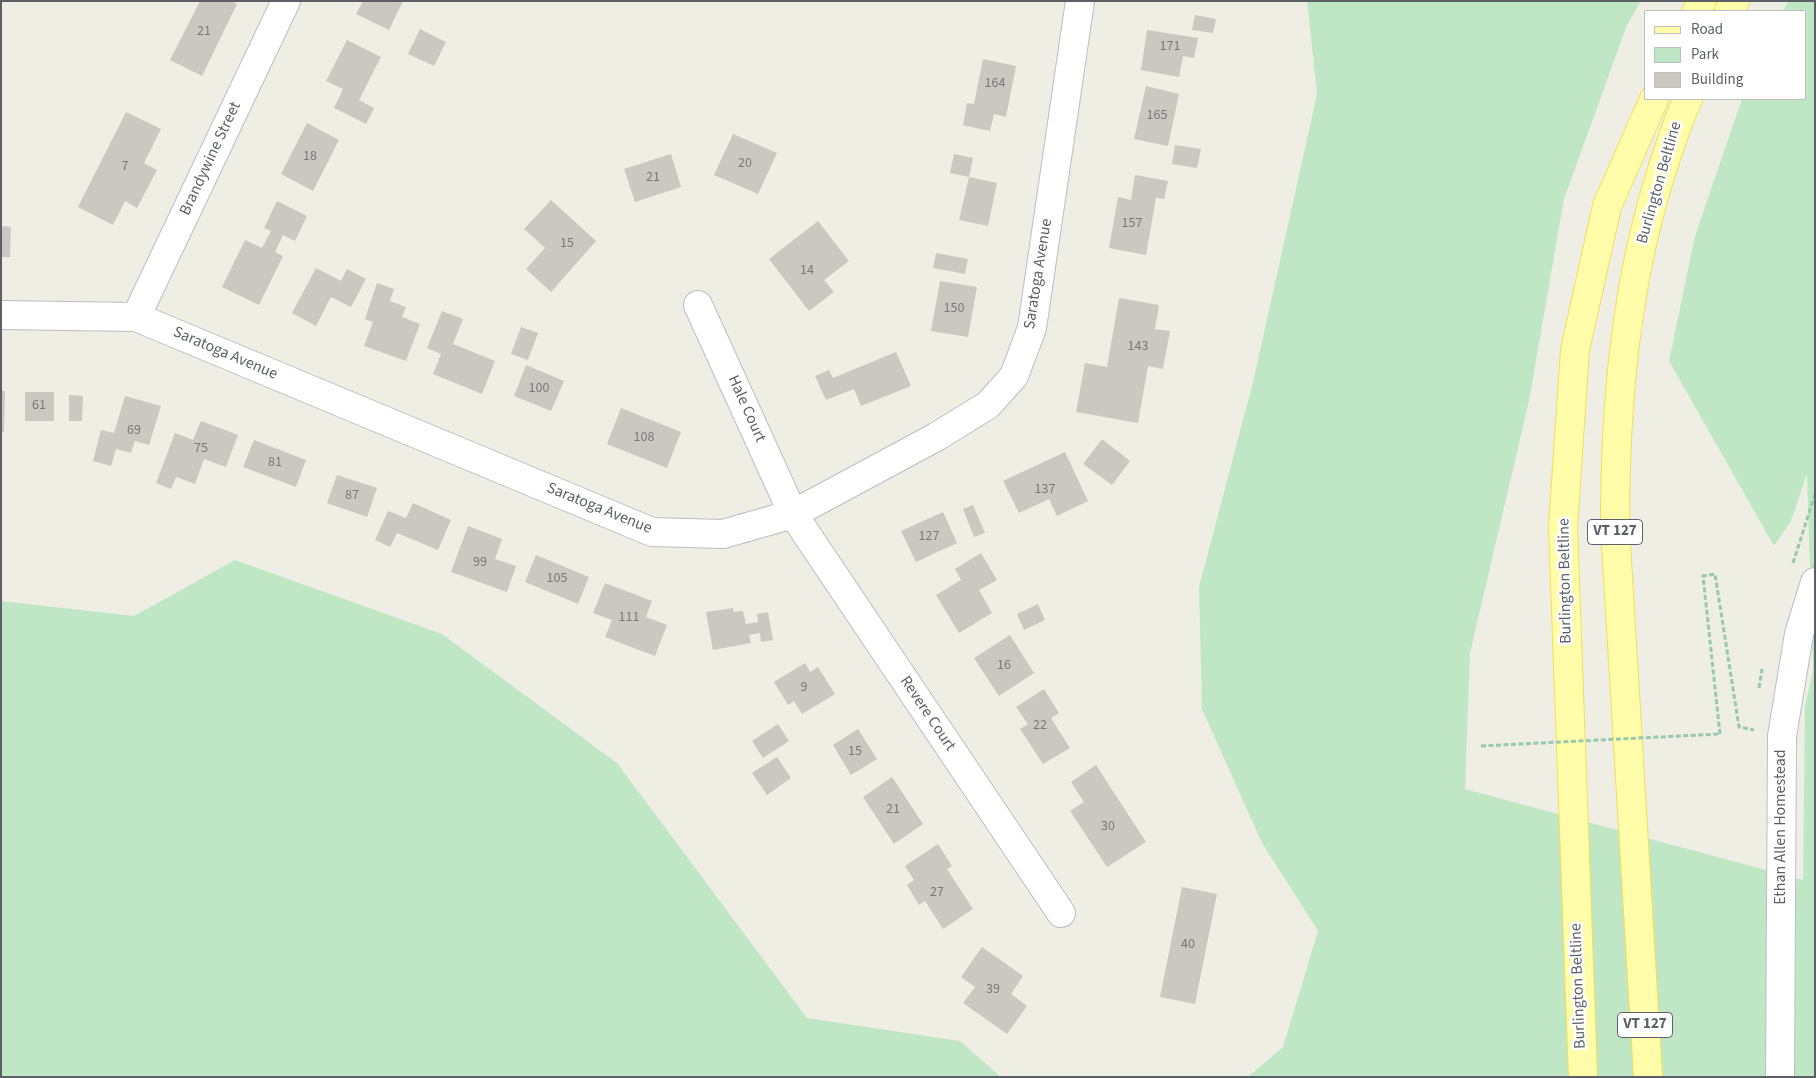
<!DOCTYPE html>
<style>
body{margin:0}
#map{position:relative;width:1816px;height:1078px;overflow:hidden;background:#efeee4;font-family:"Source Sans 3",sans-serif}
canvas{display:block}
.frame{position:absolute;inset:0;border:2px solid #5c5f65;pointer-events:none}
.legend{position:absolute;left:1644px;top:10px;width:162px;height:90px;box-sizing:border-box;background:#fff;border:1px solid #bebfc1;margin:0;padding:6px 9px;list-style:none;font-size:15px;color:#5c5f65}
.legend li{display:flex;align-items:center;gap:10px;height:25px}
.legend b{width:25px;border:1px solid #bebfc1}
</style>
<div id="map">
<canvas width="1816" height="1078"></canvas>
<div class="frame"></div>
<ul class="legend">
<li><b style="height:6px;background:#fffda9"></b>Road</li>
<li><b style="height:14px;background:#c0e7c5"></b>Park</li>
<li><b style="height:14px;background:#cac8c1"></b>Building</li>
</ul>
</div>
<script>
const ctx = document.querySelector('canvas').getContext('2d');
ctx.lineJoin = 'round';
function paint(path, color) { ctx.fillStyle = color; ctx.fill(path, 'evenodd'); }
function strokePath(path, color, width, dash) { ctx.strokeStyle = color; ctx.lineWidth = width; ctx.lineCap = dash ? 'butt' : 'round'; ctx.setLineDash(dash || []); ctx.stroke(path); }
function label(font, color, halo, rows, align = 'center') {
  ctx.font = font + ' "Source Sans 3",sans-serif'; ctx.lineWidth = 5; ctx.setLineDash([]); ctx.textBaseline = 'middle'; ctx.strokeStyle = halo; ctx.fillStyle = color; for (const [text, x, y, turn = 0] of rows) {
    ctx.save(); ctx.translate(x, y); ctx.rotate((+turn || 0) * Math.PI / 180); ctx.textAlign = isNaN(turn) ? turn : align; if (halo) ctx.strokeText(text, 0, 0); ctx.fillText(text, 0, 0); ctx.restore();
  }
}
paint(new Path2D(`
 M 1307,1 L 1641,1 L 1627,25 L 1564,199 L 1529,401 L 1470,653 L 1465,789 L 1803,880 L 1805,706 L 1813,670 L 1807,474 L 1791,521 L 1774,546 L 1669,361 L 1695,236 L 1742,99 L 1805,99 L 1805,11 L 1783,11 L 1788,1 L 1815,1 L 1815,1077 L 1248,1077 L 1283,1047 L 1318,931 L 1262,843 L 1202,709 L 1199,587 L 1253,382 L 1317,94 Z
 M 235,560 L 442,634 L 617,763 L 807,1018 L 960,1041 L 1001,1077 L 1,1077 L 1,601 L 134,616 Z`), '#c0e7c5');
paint(new Path2D(`
 M 200,1 L 231,1 L 237,4 L 202,76 L 170,60 Z
 M 363,1 L 403,1 L 389,30 L 356,14 Z
 M 1195,15 L 1216,19 L 1213,33 L 1192,30 Z
 M 420,29 L 446,42 L 434,66 L 408,54 Z
 M 1147,30 L 1198,38 L 1194,58 L 1183,56 L 1179,77 L 1141,70 Z
 M 347,40 L 381,57 L 359,100 L 374,108 L 366,124 L 334,108 L 343,89 L 326,81 Z
 M 983,59 L 1016,66 L 1006,117 L 994,114 L 990,131 L 963,125 L 967,103 L 974,104 Z
 M 1146,86 L 1179,94 L 1168,146 L 1134,139 Z
 M 126,112 L 161,129 L 144,163 L 157,170 L 137,208 L 125,201 L 113,225 L 78,207 Z
 M 307,123 L 339,140 L 313,191 L 281,174 Z
 M 733,134 L 777,153 L 758,194 L 714,175 Z
 M 1175,145 L 1201,149 L 1197,168 L 1172,164 Z
 M 671,154 L 681,187 L 635,202 L 624,169 Z
 M 954,154 L 973,158 L 969,177 L 997,183 L 988,226 L 959,220 L 969,177 L 950,173 Z
 M 1135,175 L 1168,181 L 1164,199 L 1156,198 L 1146,255 L 1109,248 L 1118,197 L 1131,200 Z
 M 551,200 L 596,241 L 551,292 L 526,269 L 545,248 L 524,229 Z
 M 277,201 L 307,216 L 295,241 L 283,235 L 275,252 L 283,256 L 259,305 L 222,287 L 245,240 L 262,248 L 271,231 L 264,228 Z
 M 818,221 L 849,261 L 824,280 L 834,292 L 809,311 L 769,259 Z
 M 1,226 L 11,227 L 10,257 L 1,257 Z
 M 936,253 L 968,259 L 965,274 L 933,268 Z
 M 316,268 L 341,281 L 347,269 L 366,279 L 351,307 L 331,297 L 316,326 L 292,313 Z
 M 940,281 L 977,287 L 968,337 L 931,331 Z
 M 377,283 L 394,289 L 390,301 L 406,307 L 402,317 L 420,324 L 406,361 L 364,346 L 373,322 L 365,319 Z
 M 1119,298 L 1159,305 L 1155,329 L 1170,331 L 1163,369 L 1148,366 L 1138,423 L 1076,412 L 1085,363 L 1107,367 Z
 M 442,311 L 463,319 L 453,344 L 495,361 L 482,394 L 433,374 L 441,354 L 427,348 Z
 M 521,327 L 538,333 L 528,360 L 511,354 Z
 M 896,352 L 911,386 L 861,406 L 854,389 L 826,400 L 815,376 L 829,370 L 833,378 Z
 M 526,365 L 564,381 L 551,411 L 514,396 Z
 M 1,391 L 5,391 L 4,432 L 1,432 Z
 M 25,392 L 54,392 L 54,421 L 25,421 Z
 M 69,395 L 83,396 L 82,421 L 69,421 Z
 M 125,396 L 161,406 L 149,445 L 135,441 L 131,453 L 116,449 L 111,466 L 93,461 L 101,430 L 114,433 Z
 M 621,408 L 681,432 L 667,468 L 607,444 Z
 M 201,421 L 238,435 L 226,467 L 204,459 L 195,484 L 176,477 L 171,489 L 156,483 L 175,433 L 193,440 Z
 M 1102,439 L 1130,461 L 1112,485 L 1083,464 Z
 M 254,440 L 306,460 L 296,487 L 243,467 Z
 M 1065,452 L 1088,501 L 1057,516 L 1049,499 L 1019,513 L 1003,481 Z
 M 337,475 L 377,488 L 367,517 L 327,503 Z
 M 413,503 L 451,520 L 438,550 L 397,533 L 390,547 L 375,540 L 388,511 L 406,518 Z
 M 973,505 L 985,533 L 974,537 L 963,509 Z
 M 943,512 L 957,543 L 916,562 L 901,531 Z
 M 468,526 L 502,539 L 495,559 L 516,566 L 507,592 L 451,572 Z
 M 981,553 L 997,580 L 979,590 L 992,613 L 959,633 L 936,595 L 961,580 L 955,569 Z
 M 536,555 L 589,577 L 578,604 L 525,582 Z
 M 605,583 L 652,601 L 646,617 L 667,625 L 655,656 L 605,637 L 612,620 L 593,613 Z
 M 1038,604 L 1045,620 L 1024,630 L 1017,614 Z
 M 733,608 L 734,612 L 743,611 L 746,624 L 758,622 L 757,614 L 768,612 L 773,640 L 761,642 L 760,633 L 749,635 L 751,643 L 713,650 L 706,612 Z
 M 1010,635 L 1034,673 L 999,696 L 974,658 Z
 M 805,663 L 810,672 L 818,667 L 835,694 L 802,714 L 794,701 L 788,705 L 774,682 Z
 M 1044,689 L 1059,713 L 1051,718 L 1070,748 L 1043,764 L 1020,729 L 1028,724 L 1016,707 Z
 M 778,724 L 789,741 L 763,758 L 752,741 Z
 M 858,729 L 877,759 L 851,775 L 833,745 Z
 M 777,757 L 791,778 L 767,795 L 752,773 Z
 M 1096,765 L 1146,842 L 1107,867 L 1070,811 L 1084,802 L 1071,782 Z
 M 892,777 L 923,824 L 894,844 L 863,797 Z
 M 938,844 L 952,866 L 947,869 L 973,909 L 943,929 L 925,901 L 919,905 L 907,885 L 914,880 L 905,866 Z
 M 1182,887 L 1217,894 L 1195,1004 L 1160,997 Z
 M 982,947 L 1023,976 L 1011,994 L 1027,1006 L 1007,1034 L 963,1003 L 975,987 L 961,977 Z`), '#cac8c1');
const street = new Path2D(`
 M 698,305 L 793,514 L 1061,913
 M 1,315 L 136,317 L 652,532 L 723,534 L 793,514 L 936,437 L 988,405 L 1014,376 L 1032,328 L 1080,1
 M 136,317 L 286,1
 M 1780,1077 L 1782,736 L 1799,634 L 1815,582`);
const primary = new Path2D(`
 M 1697,11 L 1702,1
 M 1729,11 L 1735,1
 M 1583,1077 L 1563,527 L 1575,350 L 1607,206 L 1654,99
 M 1648,1077 L 1615,527 C 1615,406 1625,286 1662,170 C 1670,146 1677,122 1688,99`);
strokePath(street, '#bcbdc3', 30);
strokePath(primary, '#f5de58', 30);
strokePath(new Path2D(`
 M 1793,563 L 1815,494
 M 1759,688 L 1762,669
 M 1720,734 L 1703,576 L 1715,574 L 1739,727 L 1754,730`), '#99c8ad', 3, [5, 2.5]);
strokePath(street, '#fff', 28);
strokePath(primary, '#fffda9', 28);
strokePath(new Path2D(`
 M 1481,746 L 1720,734`), '#99c8ad', 3, [5, 2.5]);
label('14px', '#78797c', null, [
 ["21",204,32],
 ["171",1170,47],
 ["164",995,84],
 ["165",1157,116],
 ["18",310,157],
 ["20",745,164],
 ["7",125,167],
 ["21",653,178],
 ["157",1132,224],
 ["15",567,244],
 ["14",807,271],
 ["150",954,309],
 ["143",1138,347],
 ["100",539,389],
 ["61",39,406],
 ["69",134,431],
 ["108",644,438],
 ["75",201,449],
 ["81",275,463],
 ["137",1045,490],
 ["87",352,496],
 ["127",929,537],
 ["99",480,563],
 ["105",557,579],
 ["111",629,618],
 ["16",1004,666],
 ["9",804,688],
 ["22",1040,726],
 ["15",855,752],
 ["21",893,810],
 ["30",1108,827],
 ["27",937,893],
 ["40",1188,945],
 ["39",993,990]
]);
for (const [x, y, w] of [
 [1615,532,55],
 [1645,1025,55]
]) { const box = new Path2D(); box.roundRect(x - w / 2, y - 12.5, w, 25, 4); ctx.fillStyle = '#fff'; ctx.fill(box); strokePath(box, '#5c5f65', 1); }
label('bold 15px', '#5c5f65', null, [
 ["VT 127",1615,532],
 ["VT 127",1645,1025]
]);
label('16px', '#5c5f65', '#fff', [
 ["Brandywine Street",211,159,-65],
 ["Burlington Beltline",1660,183,-74],
 ["Saratoga Avenue",1039,274,-81],
 ["Saratoga Avenue",225,354,23],
 ["Hale Court",746,409,66],
 ["Saratoga Avenue",599,509,22],
 ["Burlington Beltline",1566,581,-91],
 ["Revere Court",927,714,56],
 ["Ethan Allen Homestead",1781,827,-90],
 ["Burlington Beltline",1579,986,-92]
]);
</script>
